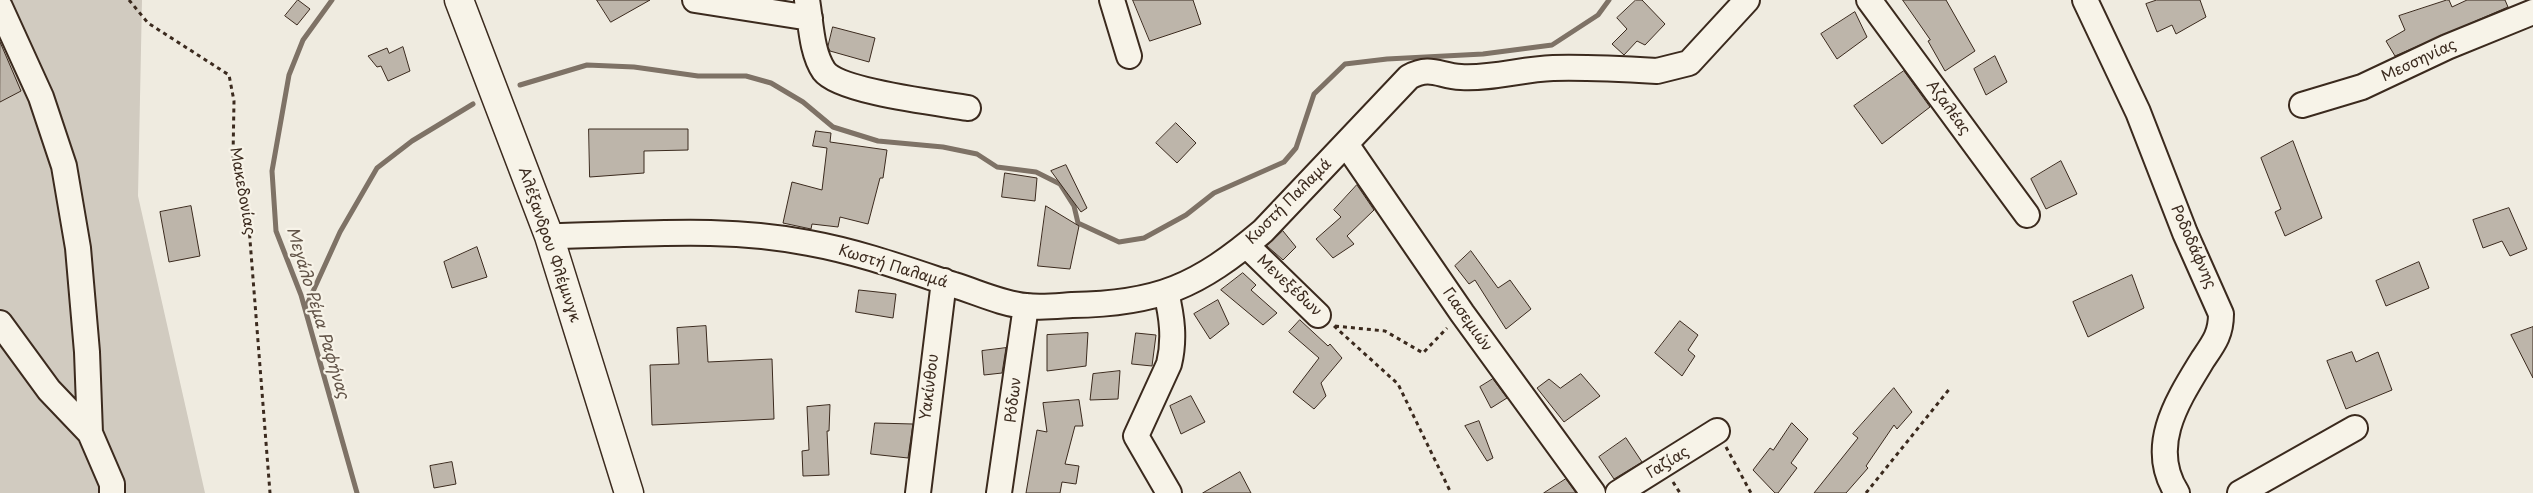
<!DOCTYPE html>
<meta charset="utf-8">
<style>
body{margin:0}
canvas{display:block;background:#efebe0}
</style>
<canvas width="2533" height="493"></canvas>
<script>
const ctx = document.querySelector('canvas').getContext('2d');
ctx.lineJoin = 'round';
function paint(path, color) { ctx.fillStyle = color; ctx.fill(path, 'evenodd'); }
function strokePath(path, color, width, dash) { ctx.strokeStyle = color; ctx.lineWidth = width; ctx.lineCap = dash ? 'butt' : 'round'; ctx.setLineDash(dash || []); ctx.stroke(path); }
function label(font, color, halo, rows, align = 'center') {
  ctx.font = font + ' "Playpen Sans",sans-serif'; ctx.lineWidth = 4.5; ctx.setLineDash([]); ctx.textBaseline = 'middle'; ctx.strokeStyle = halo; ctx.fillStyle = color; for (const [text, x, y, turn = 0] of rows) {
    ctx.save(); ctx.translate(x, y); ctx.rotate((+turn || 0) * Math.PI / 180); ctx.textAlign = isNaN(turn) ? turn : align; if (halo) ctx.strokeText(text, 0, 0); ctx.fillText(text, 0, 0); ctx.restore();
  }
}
paint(new Path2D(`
 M 0,0 L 142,0 L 138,196 L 205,493 L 0,493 Z`), '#d1cbc0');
strokePath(new Path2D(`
 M 332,0 L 303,40 L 289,75 L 272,171 L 276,231 L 301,295 L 357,493
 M 520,85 L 587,65 L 634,67 L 698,76 L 746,76 L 771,83 L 803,102 L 833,127 L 878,141 L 943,147 L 977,154 L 997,167 L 1036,172 L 1060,184 L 1074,206 L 1078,223 L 1119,242 L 1144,238 L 1186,215 L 1214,193 L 1284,162 L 1296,148 L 1314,94 L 1345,64 L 1387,59 L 1483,54 L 1552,45 L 1598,15 L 1609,0
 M 305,309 L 340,232 L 377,168 L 412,141 L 473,104`), '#7e7266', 5);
const building = new Path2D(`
 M 298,0 L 310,9 L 297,25 L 285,16 Z
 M 597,0 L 650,0 L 611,22 Z
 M 1133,0 L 1193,0 L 1201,24 L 1150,41 Z
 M 1636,0 L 1642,0 L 1665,24 L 1645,45 L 1637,41 L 1624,55 L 1612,44 L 1627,29 L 1617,18 Z
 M 1903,0 L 1946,0 L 1975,51 L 1945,71 L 1928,41 L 1930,40 Z
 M 2157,0 L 2200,0 L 2206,17 L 2176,34 L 2172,25 L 2157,32 L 2146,4 Z
 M 2447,0 L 2449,0 L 2452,7 L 2467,0 L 2505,0 L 2508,7 L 2395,56 L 2386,41 L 2405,30 L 2399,16 Z
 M 1855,12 L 1867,37 L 1837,59 L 1821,34 Z
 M 833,27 L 875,38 L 869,62 L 830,51 L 828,47 Z
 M 0,42 L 21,91 L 0,102 Z
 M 403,47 L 410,71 L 388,81 L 381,66 L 377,67 L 368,56 L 387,48 L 389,53 Z
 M 1995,56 L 2007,82 L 1986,95 L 1974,69 Z
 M 1904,71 L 1930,107 L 1882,144 L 1854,106 Z
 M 1176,123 L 1196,143 L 1177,163 L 1156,143 Z
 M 589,129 L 688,129 L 688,150 L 644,151 L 644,173 L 590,177 Z
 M 816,131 L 831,133 L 830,142 L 887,150 L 883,178 L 880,178 L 868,224 L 840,217 L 838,227 L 812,224 L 811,229 L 783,223 L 792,182 L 822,190 L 827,148 L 813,146 Z
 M 2293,141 L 2322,218 L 2285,236 L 2275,212 L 2281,209 L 2261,158 Z
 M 2061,161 L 2077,194 L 2046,209 L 2031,179 Z
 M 1066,165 L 1087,208 L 1081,212 L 1051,171 Z
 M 1005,173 L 1037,178 L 1035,201 L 1002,197 Z
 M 1357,185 L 1374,210 L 1347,236 L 1354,244 L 1333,258 L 1316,239 L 1341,217 L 1334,210 Z
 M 191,206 L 200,256 L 169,262 L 160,212 Z
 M 1046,206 L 1079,226 L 1070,269 L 1038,266 Z
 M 2509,208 L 2527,249 L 2510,256 L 2502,241 L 2483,248 L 2473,220 Z
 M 1283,231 L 1296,247 L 1283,260 L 1267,246 Z
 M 477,247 L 487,277 L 452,288 L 444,262 Z
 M 1471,251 L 1498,288 L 1510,280 L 1531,309 L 1506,329 L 1475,280 L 1469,284 L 1455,266 Z
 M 2419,262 L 2429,288 L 2386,306 L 2376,281 Z
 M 1243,273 L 1256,285 L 1251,290 L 1277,313 L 1263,325 L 1221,290 Z
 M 2132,275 L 2144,308 L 2088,337 L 2073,302 Z
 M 859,290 L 896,294 L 893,318 L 856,312 Z
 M 1218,300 L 1229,324 L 1210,339 L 1194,314 Z
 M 1300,320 L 1328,346 L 1330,344 L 1342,358 L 1321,383 L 1326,396 L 1314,409 L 1293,392 L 1319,358 L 1289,332 Z
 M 1680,321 L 1698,335 L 1688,350 L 1695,356 L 1682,376 L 1655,353 Z
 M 706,326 L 708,362 L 772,359 L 774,419 L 652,425 L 650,365 L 679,364 L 677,328 Z
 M 2533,327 L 2533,378 L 2511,335 Z
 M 1088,333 L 1086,366 L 1047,371 L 1047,335 Z
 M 1136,333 L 1156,335 L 1152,366 L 1132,364 Z
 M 1006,348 L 1002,373 L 984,375 L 982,351 Z
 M 2352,352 L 2356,362 L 2378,352 L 2392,390 L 2346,409 L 2327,361 Z
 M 1120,371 L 1118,399 L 1090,400 L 1093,374 Z
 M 1581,374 L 1600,396 L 1564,422 L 1537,388 L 1549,379 L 1560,388 Z
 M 1493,379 L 1507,398 L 1491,408 L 1480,387 Z
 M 1894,388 L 1912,412 L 1897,429 L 1894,425 L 1866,466 L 1868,468 L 1846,493 L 1814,493 L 1858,438 L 1853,434 Z
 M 1191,396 L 1205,422 L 1181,434 L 1170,406 Z
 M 1079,400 L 1083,426 L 1075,426 L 1065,464 L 1079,466 L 1076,484 L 1062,482 L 1060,493 L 1026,493 L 1037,430 L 1047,432 L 1043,403 Z
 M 830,405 L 829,431 L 827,431 L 829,475 L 803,476 L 802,451 L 809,450 L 807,407 Z
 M 1479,421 L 1493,458 L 1487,461 L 1465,426 Z
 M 875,423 L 913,424 L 908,458 L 871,454 Z
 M 1792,423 L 1808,439 L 1791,463 L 1797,468 L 1778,493 L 1775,493 L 1753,470 L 1770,448 L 1773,450 Z
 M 1626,438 L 1642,462 L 1614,479 L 1599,457 Z
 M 452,462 L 456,484 L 434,488 L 430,466 Z
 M 1240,472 L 1251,493 L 1203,493 Z
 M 1566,479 L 1576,493 L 1544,493 Z`);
paint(building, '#bdb5aa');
strokePath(building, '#3b2a1e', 1);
const minor = new Path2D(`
 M 695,0 L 810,18
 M 807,0 C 811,22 811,52 824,71 C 840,92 939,103 968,108
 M 1112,0 L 1129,56
 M 1869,0 L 2027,215
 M 2085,0 L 2138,112 L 2185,233 L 2221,314 C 2221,334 2214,343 2203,359 C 2178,400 2147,446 2177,493
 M 0,7 L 41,97 L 64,166 L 78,248 L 87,352 L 90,433 L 112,484 L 112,493
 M 2302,105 L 2362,87 L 2447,47 L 2533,12
 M 1346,144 L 1462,313 L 1593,493
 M 549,236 C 637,235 723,226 809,243 C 859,252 906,269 954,285 C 977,292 1002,304 1026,306 C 1041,308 1057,306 1072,305 C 1158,304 1198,286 1263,231 L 1409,77 C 1431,65 1439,76 1461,77 C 1492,79 1522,69 1553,68 C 1588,67 1623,69 1657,71 L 1689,63 L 1747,0
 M 1246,245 L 1318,315
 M 1166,292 C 1172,317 1175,339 1169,364 L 1136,436 L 1169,493
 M 0,323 L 49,390 L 90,433
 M 918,493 L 944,281
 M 999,493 L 1026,306
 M 1618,493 L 1717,431
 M 2240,493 L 2355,428`);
const major = new Path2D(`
 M 459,0 L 549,236 L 629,493`);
strokePath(minor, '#3b2a1e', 28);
strokePath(major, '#3b2a1e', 31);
strokePath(new Path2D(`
 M 129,0 L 148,23 L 229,75 L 234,101 L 233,157 L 248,215 L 270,493
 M 1334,326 L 1398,384 L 1451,493
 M 1335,326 L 1385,331 L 1423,353 L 1447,328
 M 1726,447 L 1751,493
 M 1673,482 L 1680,493
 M 1866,493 L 1951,387`), '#3b2a1e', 3, [4, 4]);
strokePath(minor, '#f7f3e8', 24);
strokePath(major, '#f7f3e8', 28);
label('15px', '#3b2a1e', '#f7f3e8', [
 ["Μεσσηνίας",2419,61,-25],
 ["Αζαλέας",1948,108,54],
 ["Μακεδονίας",242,191,80],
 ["Κωστή Παλαμά",1289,202,-45],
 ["Αλέξανδρου Φλέμινγκ",549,245,71],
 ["Ροδοδάφνης",2193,247,66],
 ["Κωστή Παλαμά",893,267,17],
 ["Μενεξέδων",1289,286,43],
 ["Γιασεμιών",1467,320,55],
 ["Υακίνθου",930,387,-83],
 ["Ρόδων",1014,400,-83],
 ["Γαζίας",1668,463,-32]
]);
label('italic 16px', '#625448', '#f7f3e8', [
 ["Μεγάλο Ρέμα Ραφήνας",317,313,73]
]);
</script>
